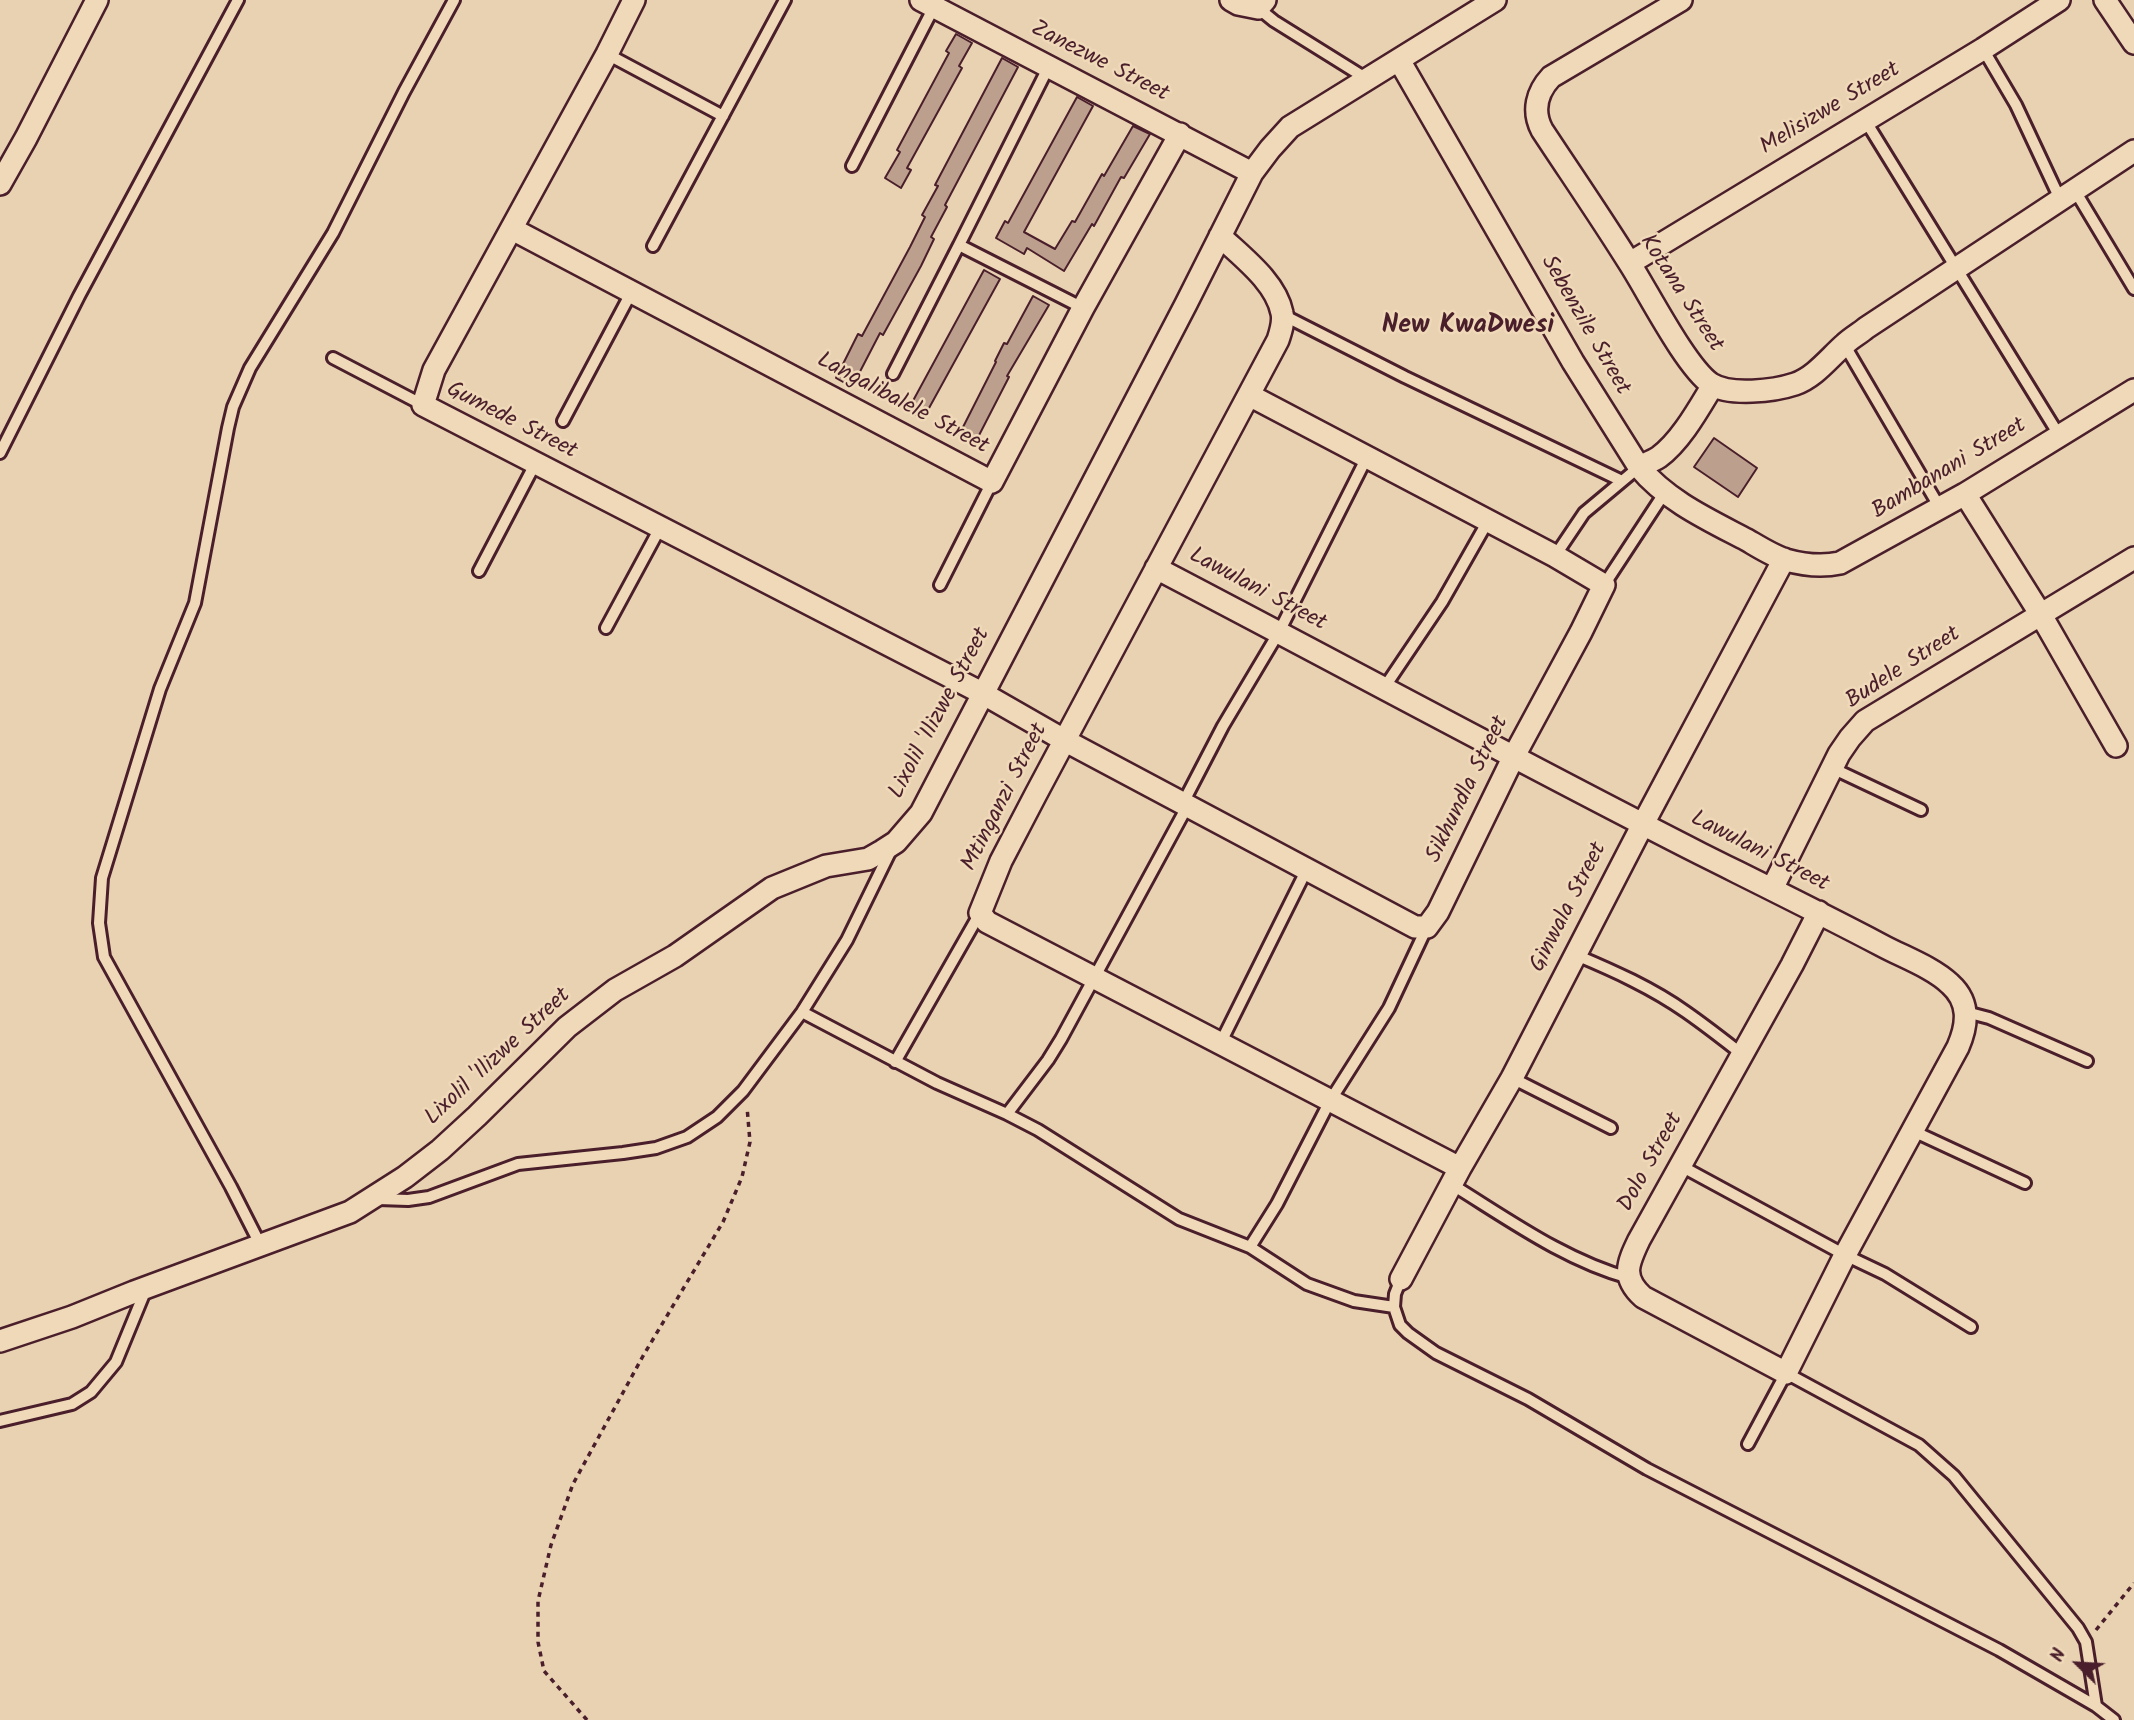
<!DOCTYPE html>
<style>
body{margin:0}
#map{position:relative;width:2134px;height:1720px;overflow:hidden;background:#e8d2b2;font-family:Kalam,sans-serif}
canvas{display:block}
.north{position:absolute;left:2043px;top:1629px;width:70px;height:70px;-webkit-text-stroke:5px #efd9b8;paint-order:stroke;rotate:294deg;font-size:19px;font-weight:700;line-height:28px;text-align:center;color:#4a1f2b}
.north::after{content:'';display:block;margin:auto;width:24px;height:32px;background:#4a1f2b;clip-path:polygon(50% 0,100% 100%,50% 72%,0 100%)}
</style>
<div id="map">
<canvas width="2134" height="1720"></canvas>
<div class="north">N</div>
</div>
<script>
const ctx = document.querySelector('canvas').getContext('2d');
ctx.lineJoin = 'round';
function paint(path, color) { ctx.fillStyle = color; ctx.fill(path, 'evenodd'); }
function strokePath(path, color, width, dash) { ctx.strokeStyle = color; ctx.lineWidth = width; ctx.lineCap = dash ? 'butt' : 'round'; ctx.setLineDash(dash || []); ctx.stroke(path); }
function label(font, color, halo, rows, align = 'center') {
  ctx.font = font + ' Kalam,sans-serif'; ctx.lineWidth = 5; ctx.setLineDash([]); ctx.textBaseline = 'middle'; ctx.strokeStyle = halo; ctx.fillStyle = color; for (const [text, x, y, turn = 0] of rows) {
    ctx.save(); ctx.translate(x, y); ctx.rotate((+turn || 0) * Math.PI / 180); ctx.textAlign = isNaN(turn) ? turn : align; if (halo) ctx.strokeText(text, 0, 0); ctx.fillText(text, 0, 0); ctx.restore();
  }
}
const building = new Path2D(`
 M 956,34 L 972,43 L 959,66 L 962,68 L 907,168 L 911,170 L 901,188 L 885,178 L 900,152 L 897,150 L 949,53 L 946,51 Z
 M 1002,58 L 1018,67 L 945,205 L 947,207 L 931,237 L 934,239 L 921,266 L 883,335 L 880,333 L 852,387 L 836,378 L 858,334 L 862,336 L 910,247 L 925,217 L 922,215 L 938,186 L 935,185 Z
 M 1077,97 L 1093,106 L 1024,232 L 1055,249 L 1072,221 L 1075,222 L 1102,174 L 1104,176 L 1133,126 L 1150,134 L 1124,178 L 1121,177 L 1094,226 L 1092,224 L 1064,271 L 1027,248 L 1024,254 L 996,238 L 1005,221 L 1008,223 Z
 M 984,270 L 1000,279 L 923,419 L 908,410 Z
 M 1033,296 L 1049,305 L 1007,376 L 1009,377 L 974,445 L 959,435 L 996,362 L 995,361 L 1004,343 L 1007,344 Z
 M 1714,438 L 1757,468 L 1738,497 L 1694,467 Z`);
paint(building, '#bca08d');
strokePath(building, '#4a1f2b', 2);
const service = new Path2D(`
 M 1258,8 L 1274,21 L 1367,79
 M 1983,49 L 2016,105 L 2060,199
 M 607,54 L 723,116
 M 1049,66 L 959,245 L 1083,308
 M 1865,120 L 2059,435
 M 852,166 L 934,7
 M 2074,189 L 2134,289
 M 653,246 L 785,0
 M 1283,315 L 1405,377 L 1622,481
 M 1844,344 L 1940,508
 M 333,358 L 423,405
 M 893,374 L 959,245
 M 563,421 L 631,293
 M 0,453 L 79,296 L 238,0
 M 1555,556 L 1584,513 L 1639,467
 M 479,571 L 535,464
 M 940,585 L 992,482
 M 1604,585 L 1665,492
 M 606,628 L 660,528
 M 1384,688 L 1442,602 L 1488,521
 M 1832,768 L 1921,810
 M 1183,803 L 1223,726 L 1279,632 L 1367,457
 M 1576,955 C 1614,971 1652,988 1686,1012 C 1706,1026 1724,1040 1743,1055
 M 802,1012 L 937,1083 L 1007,1114 L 1038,1130 L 1179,1219 L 1250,1247 L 1307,1284 L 1354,1301 L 1394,1307
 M 1966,1012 L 1989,1018 L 2087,1061
 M 1220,1044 L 1307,869
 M 895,1062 L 980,913
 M 1512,1078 L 1611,1128
 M 1007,1114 L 1048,1060 L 1061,1039 L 1188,805
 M 1913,1131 L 2025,1183
 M 1681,1166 L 1845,1255 L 1885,1274 L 1971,1327
 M 1451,1184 C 1508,1219 1564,1260 1629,1278
 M 378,1199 L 408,1200 L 429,1197 L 518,1164 L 623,1153 L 656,1148 L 687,1137 L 717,1117 L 743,1091 L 802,1012 L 847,940 L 892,848
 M 261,1246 L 231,1187 L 104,957 L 99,923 L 102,878 L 160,689 L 195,603 L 228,428 L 233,407 L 250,368 L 333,233 L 404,92 L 454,0
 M 1250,1247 L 1277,1204 L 1330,1101 L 1389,1008 L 1427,927
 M 1401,1279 L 1395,1294 L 1394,1307 L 1400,1325 L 1408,1333 L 1436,1353 L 1528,1399 L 1647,1469 L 1999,1650 L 2096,1706 L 2114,1720
 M 0,1421 L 72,1404 L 91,1392 L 116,1362 L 146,1289
 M 1748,1444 L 1786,1373 L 1919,1445 L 1937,1461 L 1954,1476 L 2078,1628 L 2086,1642 L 2096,1706`);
const minor = new Path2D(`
 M 634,0 L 607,54 L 434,370 L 423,405 L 982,693 L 1064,740 L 1415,927 L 1427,927 L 1438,912 L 1514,756 L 1581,632 L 1604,585 L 1555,556 L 1249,395
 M 921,0 L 1252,173
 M 1231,0 L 1238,4 L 1258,8 L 1265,0
 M 1681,0 L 1551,77 C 1537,92 1532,111 1542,130 C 1571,174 1602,219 1630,264 C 1648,292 1686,367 1711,384 C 1730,396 1774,391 1795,384 C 1815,377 1829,358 1845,344 C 1851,338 1859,334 1866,328 L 2134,151
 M 2105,0 L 2134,43
 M 1399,60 L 1573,362 L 1639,467 C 1667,501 1709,520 1747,540 C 1759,547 1773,556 1786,560 C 1804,565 1822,567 1840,563 L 1965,494 L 2134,390
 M 0,184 L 26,138 L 97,0
 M 512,229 L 992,482 L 1083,308 L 1180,134
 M 1220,236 C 1242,257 1276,282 1282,313 C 1284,322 1281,331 1278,340 L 1036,794 L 1001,861 L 980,913 L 987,922 L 1460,1168
 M 1630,263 L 1983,49 L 2059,0
 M 1639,467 C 1645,464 1653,461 1659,457 C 1681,441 1699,408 1713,385
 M 1965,494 L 2041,615 L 2116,746
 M 1156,568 C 1338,663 1518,761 1701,854 C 1761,884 1822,914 1881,945 C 1903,957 1932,967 1950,984 C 1970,1002 1968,1024 1958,1047 L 1845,1255 L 1786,1373 L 1643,1297 C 1621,1277 1628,1263 1639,1240 L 1792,965 L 1819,912
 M 1772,889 L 1839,754 L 1850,738 L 1865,721 L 2134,558
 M 1401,1279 L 1460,1168 L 1512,1078 L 1643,824 L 1784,559
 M 0,1341 L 72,1317 L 134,1292 L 350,1212 L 405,1177 L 440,1150 L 477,1116 L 567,1027 L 615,990 L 675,956 L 772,888 L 826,866 L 868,859 L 882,851 L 896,842 L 921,813 L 1186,304 L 1252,173 L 1270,149 L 1290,127 L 1495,0`);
strokePath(service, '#4a1f2b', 16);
strokePath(minor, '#4a1f2b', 26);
strokePath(new Path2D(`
 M 2096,1630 L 2134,1583
 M 587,1720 L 544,1671 L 538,1642 L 538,1601 L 551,1545 L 573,1484 L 643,1356 L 723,1222 L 742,1177 L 750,1142 L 747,1107`), '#4a1f2b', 3.5, [5, 5]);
strokePath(service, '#efd9b8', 10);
strokePath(minor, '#efd9b8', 21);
label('23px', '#4a1f2b', '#efd9b8', [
 ["Zanezwe Street",1099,63,27],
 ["Melisizwe Street",1831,110,-31],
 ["Kotana Street",1680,294,57],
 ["Sebenzile Street",1584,326,60],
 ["Langalibalele Street",902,405,28],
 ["Gumede Street",511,422,27],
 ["Bambanani Street",1950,470,-31],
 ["Lawulani Street",1257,591,28],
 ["Budele Street",1904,669,-33],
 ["Lixolil 'Ilizwe Street",941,714,-62],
 ["Sikhundla Street",1469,790,-64],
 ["Mtinganzi Street",1006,798,-63],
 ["Lawulani Street",1759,853,27],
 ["Ginwala Street",1570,908,-63],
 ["Lixolil 'Ilizwe Street",499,1058,-43],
 ["Dolo Street",1652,1163,-61]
]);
label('bold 26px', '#4a1f2b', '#efd9b8', [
 ["New KwaDwesi",1468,328]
]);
</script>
